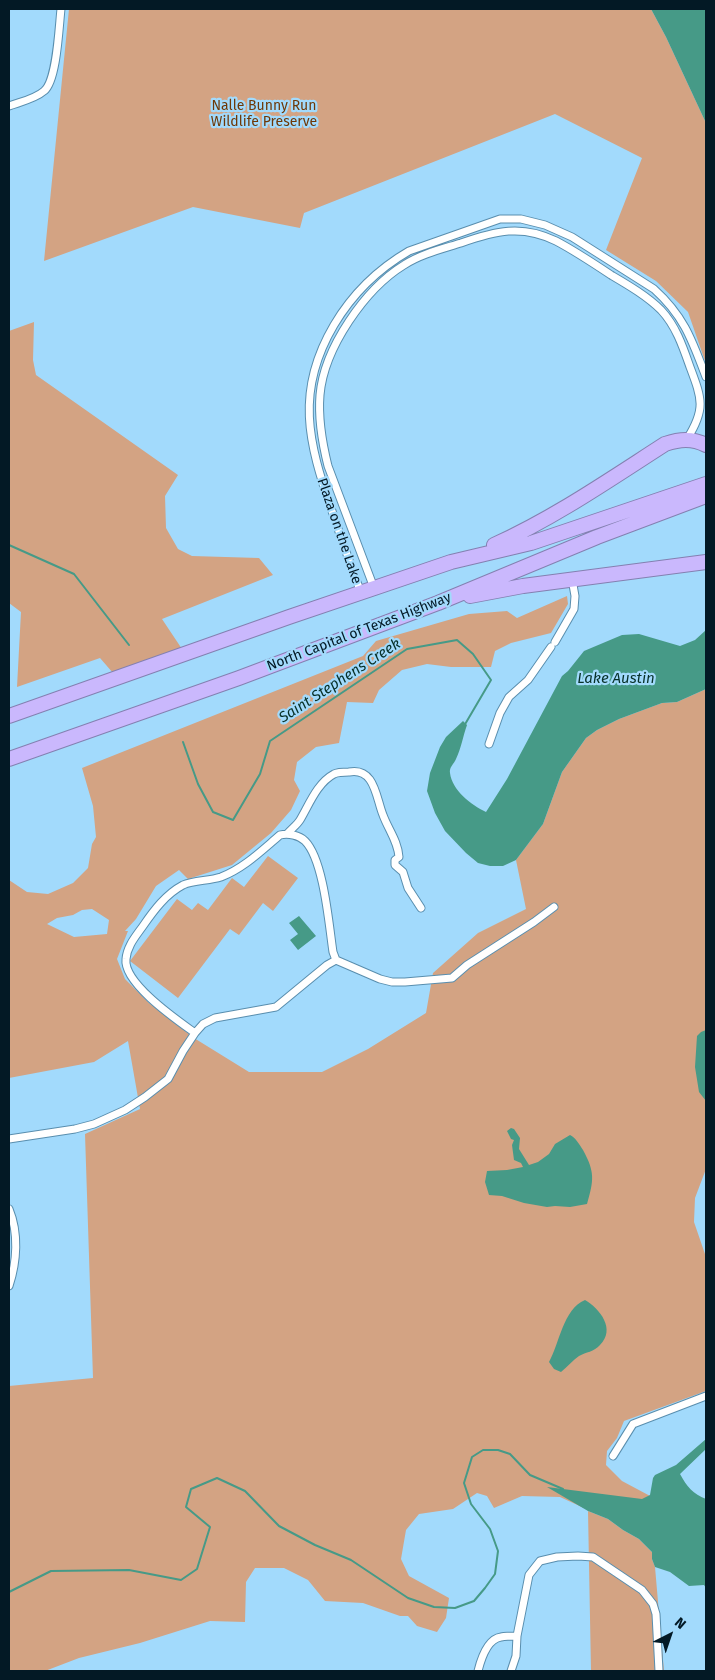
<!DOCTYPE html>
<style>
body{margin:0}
#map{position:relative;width:715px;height:1680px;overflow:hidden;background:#a2dafc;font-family:"Fira Sans",sans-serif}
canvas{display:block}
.frame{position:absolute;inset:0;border:10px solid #031925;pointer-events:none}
.north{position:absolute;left:645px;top:1610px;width:50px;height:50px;-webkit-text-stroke:4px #a2dafc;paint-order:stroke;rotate:41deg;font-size:14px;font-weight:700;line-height:20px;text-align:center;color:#031925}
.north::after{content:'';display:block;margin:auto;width:18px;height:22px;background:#031925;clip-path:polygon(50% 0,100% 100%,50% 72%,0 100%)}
</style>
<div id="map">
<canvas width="715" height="1680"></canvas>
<div class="frame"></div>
<div class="north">N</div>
</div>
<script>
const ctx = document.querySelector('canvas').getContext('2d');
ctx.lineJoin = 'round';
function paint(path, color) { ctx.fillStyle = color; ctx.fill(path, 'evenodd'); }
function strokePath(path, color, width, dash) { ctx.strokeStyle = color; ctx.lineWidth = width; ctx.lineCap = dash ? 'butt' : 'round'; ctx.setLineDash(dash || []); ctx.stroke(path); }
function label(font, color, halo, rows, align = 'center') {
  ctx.font = font + ' "Fira Sans",sans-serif'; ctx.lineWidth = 4.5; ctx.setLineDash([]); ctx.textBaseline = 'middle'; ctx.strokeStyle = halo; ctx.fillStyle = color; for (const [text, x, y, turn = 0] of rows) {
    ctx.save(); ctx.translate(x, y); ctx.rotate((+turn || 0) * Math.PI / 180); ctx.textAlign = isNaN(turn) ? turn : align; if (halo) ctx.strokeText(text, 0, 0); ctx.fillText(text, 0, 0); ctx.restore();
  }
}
paint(new Path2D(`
 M 69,9 L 651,9 L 666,37 L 706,123 L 706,364 L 688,312 L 656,281 L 606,250 L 642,158 L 555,114 L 304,213 L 300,228 L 193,207 L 44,261 Z
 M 34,322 L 33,360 L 36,375 L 178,475 L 165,496 L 166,528 L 178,549 L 192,556 L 259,558 L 273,575 L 162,619 L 182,649 L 113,673 L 100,658 L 17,687 L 21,612 L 9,603 L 9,331 Z
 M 567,596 L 568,604 L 551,633 L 511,643 L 495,651 L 491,667 L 451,667 L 427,664 L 402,670 L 379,690 L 373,703 L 347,702 L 339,743 L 316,747 L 297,762 L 294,780 L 300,791 L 291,810 L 271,833 L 232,865 L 188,879 L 179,870 L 156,886 L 136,919 L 125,931 L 128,931 L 117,959 L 125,979 L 149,1003 L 194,1038 L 249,1072 L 322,1072 L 368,1049 L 426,1013 L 433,973 L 478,933 L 526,909 L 516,860 L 543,824 L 562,772 L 586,738 L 597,730 L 619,719 L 662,703 L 677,702 L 706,689 L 706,1169 L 695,1198 L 694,1222 L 706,1257 L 706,1391 L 624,1421 L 617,1438 L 607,1451 L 606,1465 L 622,1481 L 652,1497 L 646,1509 L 584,1508 L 560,1497 L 522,1496 L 494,1508 L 487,1496 L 477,1493 L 453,1509 L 419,1514 L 406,1530 L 401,1559 L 409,1576 L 449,1598 L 446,1618 L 437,1632 L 417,1626 L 408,1616 L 400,1616 L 363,1603 L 325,1601 L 308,1580 L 284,1568 L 255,1568 L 246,1582 L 245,1622 L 210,1621 L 140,1643 L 79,1658 L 45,1671 L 9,1671 L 9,1386 L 93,1378 L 85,1134 L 140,1109 L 128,1041 L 94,1062 L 9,1078 L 9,880 L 27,892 L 48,894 L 73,883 L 88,868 L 92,844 L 96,837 L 93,806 L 82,768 L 363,656 L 376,641 L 469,614 L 507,611 L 517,618 ZM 92,909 L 109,920 L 107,934 L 74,937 L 47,924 L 57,918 L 73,915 L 82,910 Z
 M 268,856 L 298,878 L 273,911 L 263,903 L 239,935 L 230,929 L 178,998 L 130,961 L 177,899 L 192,910 L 198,903 L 208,910 L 232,878 L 244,887 Z
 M 588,1511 L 608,1519 L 623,1530 L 639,1539 L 652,1552 L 652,1559 L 655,1567 L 664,1671 L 591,1671 Z`), '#d3a383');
paint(new Path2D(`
 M 651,9 L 706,9 L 706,123 L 666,37 Z
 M 706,630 L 706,689 L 677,702 L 662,703 L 619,719 L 597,730 L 586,738 L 562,772 L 543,824 L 516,860 L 503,866 L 490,866 L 478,863 L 466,853 L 445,831 L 435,813 L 427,791 L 430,773 L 440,747 L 446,737 L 463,721 L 467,725 C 463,736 461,749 456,759 C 454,764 449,767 450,773 C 452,790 471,805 486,812 L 507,779 L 562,676 L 568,671 L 584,651 L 622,635 L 639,634 L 680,646 L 695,640 Z
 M 299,916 L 316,936 L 298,950 L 290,940 L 298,934 L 289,923 Z
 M 706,1030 L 706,1101 L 699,1092 L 695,1067 L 697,1036 L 701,1032 Z
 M 511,1128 L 514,1129 L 520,1138 L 519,1149 L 529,1165 L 538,1162 L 549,1154 L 555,1144 L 570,1135 C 576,1138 579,1144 583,1150 C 595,1172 594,1180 587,1204 L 570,1207 L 555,1206 L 547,1207 L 524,1203 L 502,1196 L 489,1195 L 485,1182 L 487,1171 L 507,1170 L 523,1167 L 521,1163 L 514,1160 L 512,1145 L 514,1140 L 511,1139 L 507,1131 Z
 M 585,1300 C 600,1309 616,1329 600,1345 C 594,1352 586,1352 579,1356 C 573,1360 567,1367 561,1372 L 554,1369 L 549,1362 C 559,1345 563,1309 585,1300 Z
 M 706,1439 L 706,1449 L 680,1474 C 687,1487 693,1494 706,1499 L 706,1588 L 704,1585 L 689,1586 L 670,1572 L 655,1567 L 652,1559 L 652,1552 L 639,1539 L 623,1530 L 608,1519 L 588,1511 L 547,1487 L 642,1499 L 650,1495 L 653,1478 L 655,1475 L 676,1465 Z`), '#469a87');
strokePath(new Path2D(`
 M 9,545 L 74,574 L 129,645
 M 183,742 L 198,784 L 213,812 L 233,820 L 260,774 L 270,741 L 407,649 L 457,640 L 473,654 L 491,680 L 464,726
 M 9,1592 L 51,1571 L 129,1570 L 181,1580 L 197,1569 L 210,1527 L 186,1507 L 191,1489 L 217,1478 L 245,1491 L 279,1526 L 315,1545 L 351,1560 L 408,1598 L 434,1607 L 455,1608 L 474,1601 L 485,1588 L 495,1574 L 498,1551 L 490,1529 L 471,1504 L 464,1483 L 472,1457 L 483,1450 L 498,1450 L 510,1454 L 530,1475 L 563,1489`), '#469a87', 2);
const street = new Path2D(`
 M 9,106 C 20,102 35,99 44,91 C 57,81 59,26 61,9
 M 374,588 L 328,466 C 322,442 318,419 320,395 C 324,348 365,289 404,265 C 421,254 442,249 461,243 C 495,231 522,224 556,241 C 575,251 593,263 611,275 C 628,285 647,296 661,310 C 676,326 683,347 690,367 C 702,399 706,409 687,439
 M 361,593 C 351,566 341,538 332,511 C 308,442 295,391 334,325 C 353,293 378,269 409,251 L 500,219 L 521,219 L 545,225 L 572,237 L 654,289 C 684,316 692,340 706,377
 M 555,642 L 574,609 L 575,596 L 572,579
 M 489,744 L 500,713 L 509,697 L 528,680 L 551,647
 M 287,834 C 291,829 297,825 300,820 C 309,805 317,783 334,774 C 338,772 345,772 349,772 C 375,767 376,798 383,815 C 388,829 398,841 399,857 L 395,860 L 395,865 L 403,872 L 408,888 L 421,908
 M 195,1033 C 177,1020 123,983 126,959 C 127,946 136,936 143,926 C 154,910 166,894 183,885 C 194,880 209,881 221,877 C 244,868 261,851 280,835 C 288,833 299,835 305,841 C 324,860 329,926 333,952 L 336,960 L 380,979 L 392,982 L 405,982 L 452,978 L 467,965 L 534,922 L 554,907
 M 9,1139 L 75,1129 L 94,1124 L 125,1110 L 145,1097 L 168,1079 L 183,1051 L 195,1033 L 203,1024 L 215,1018 L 276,1007 L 327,965 L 336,960
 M 9,1209 C 19,1233 17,1262 9,1286
 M 613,1456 L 633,1424 L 706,1396
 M 478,1671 C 481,1659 487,1639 501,1637 C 506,1636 512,1636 517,1636
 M 511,1671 L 516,1656 L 517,1636 L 529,1575 L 540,1561 L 557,1557 L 578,1556 L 593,1557 L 642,1590 L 653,1604 L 656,1614 L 659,1671`);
const highway = new Path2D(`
 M 494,545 C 554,518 609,480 665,444 C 680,439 692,438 706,445
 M 470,596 L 523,586 L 706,562
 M 9,716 L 289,617 L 451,562 L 531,543 L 706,484
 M 9,759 L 239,678 L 438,603 L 597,537 L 706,496`);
strokePath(street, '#598eae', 9);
strokePath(highway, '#8480b1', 16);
strokePath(street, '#fff', 7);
strokePath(highway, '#cab8fd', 14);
label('14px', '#6e3807', '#a2dafc', [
 ["Nalle Bunny Run",264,106],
 ["Wildlife Preserve",264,122]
]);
label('14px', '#031925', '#a2dafc', [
 ["Plaza on the Lake",339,531,71],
 ["North Capital of Texas Highway",359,632,-21]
]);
label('italic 15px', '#073028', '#a2dafc', [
 ["Lake Austin",616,679],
 ["Saint Stephens Creek",340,681,-33]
]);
</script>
